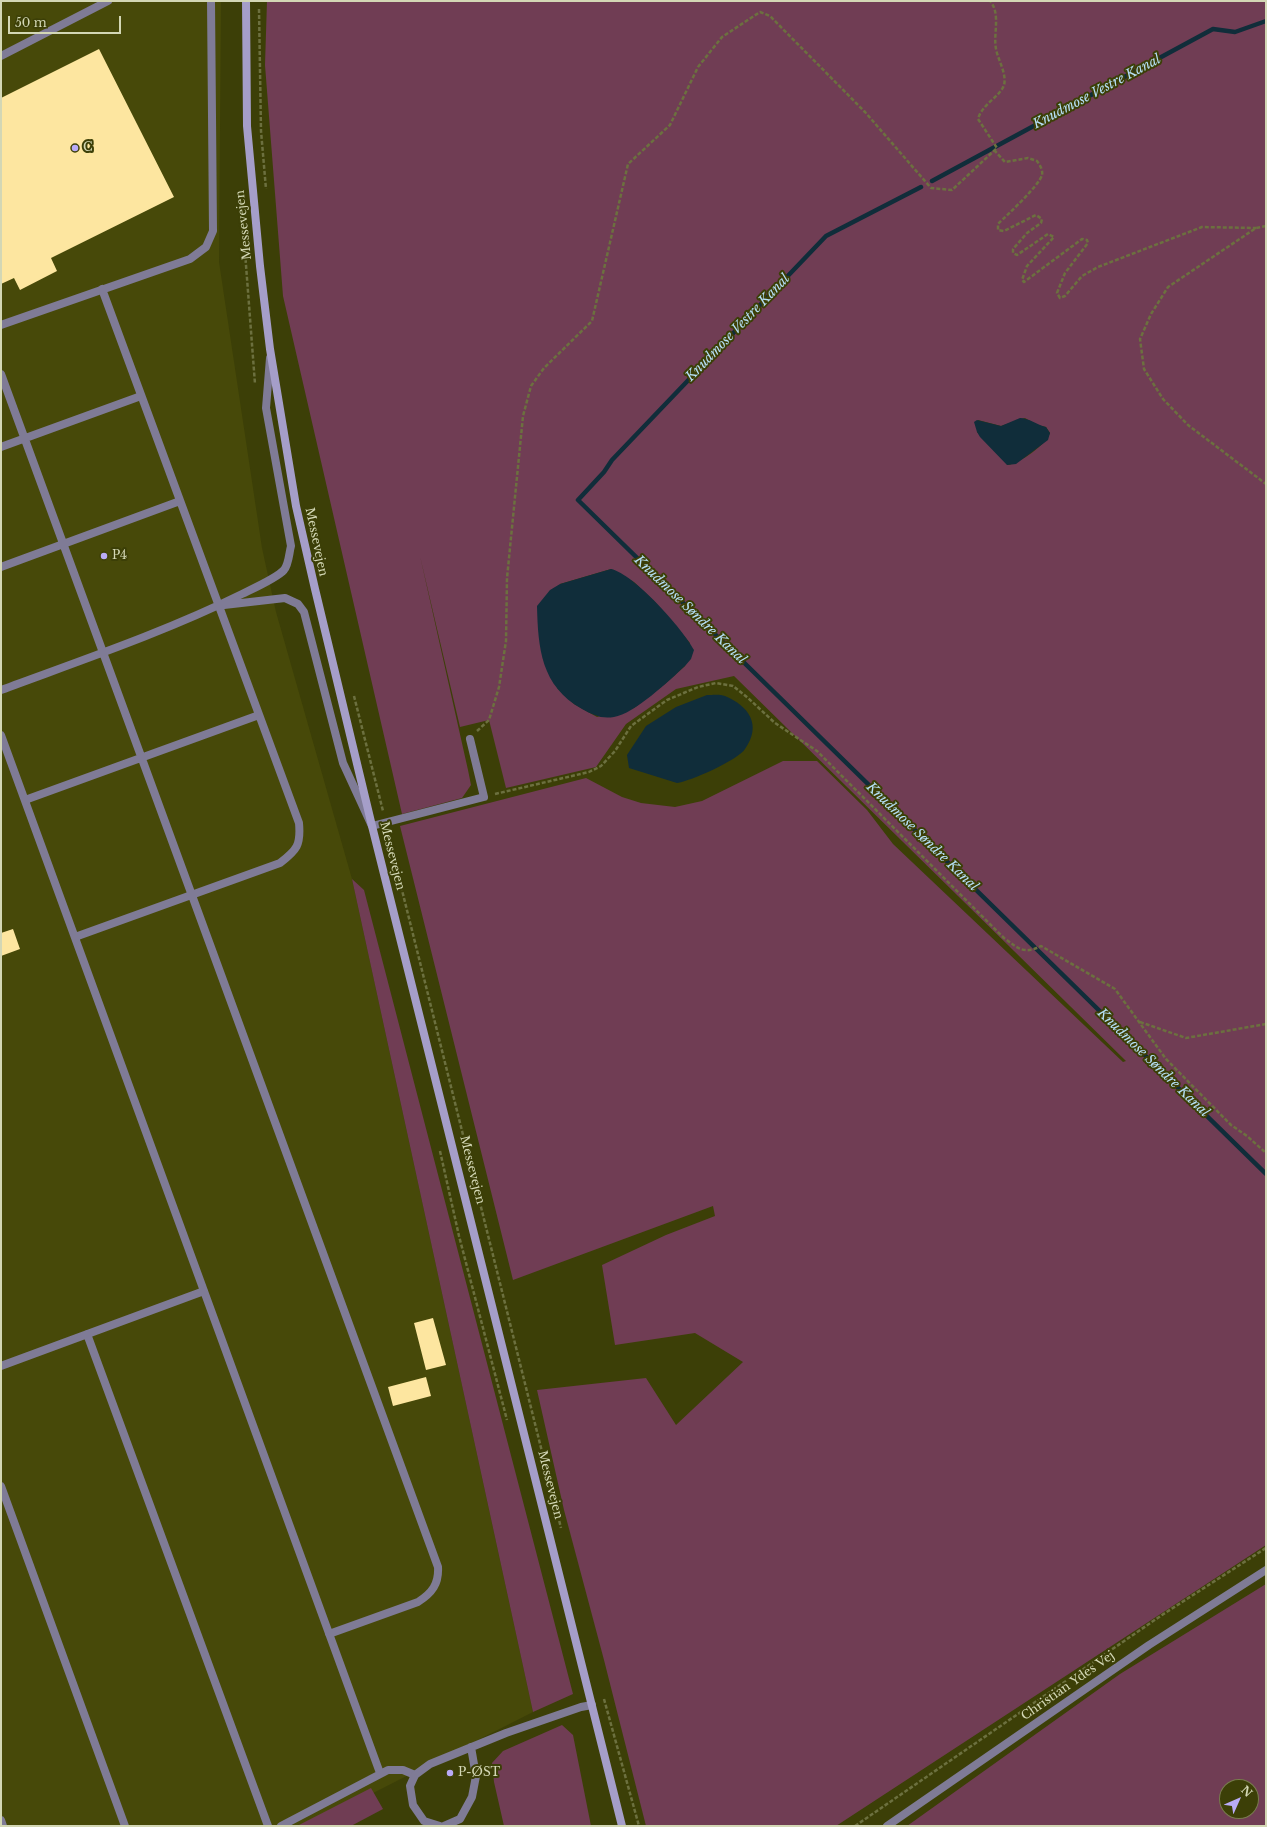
<!DOCTYPE html>
<meta charset="utf-8">
<style>
body{margin:0}
#map{position:relative;width:1267px;height:1827px;overflow:hidden;background:#3c3f07;font-family:"Libre Baskerville",serif}
canvas{display:block}
.frame{position:absolute;inset:0;border:2px solid #d3d7b5;pointer-events:none}
.north{position:absolute;left:1219px;top:1779px;width:40px;height:40px;box-sizing:border-box;background:#3c3f07;border:1px solid #787c4d;border-radius:50%;rotate:45deg;font-size:11px;font-weight:700;line-height:16px;text-align:center;color:#d3d7b5}
.north::after{content:'';display:block;margin:auto;width:14px;height:18px;background:#b9abf7;clip-path:polygon(50% 0,100% 100%,50% 72%,0 100%)}
.scale{position:absolute;left:8px;top:16px;width:113px;height:18px;box-sizing:border-box;border:2px solid #d3d7b5;border-top:0;padding-left:5px;font-size:12px;line-height:14px;white-space:nowrap;color:#d3d7b5;-webkit-text-stroke:3px #3c3f07;paint-order:stroke}
</style>
<div id="map">
<canvas width="1267" height="1827"></canvas>
<div class="frame"></div>
<div class="north">N</div>
<div class="scale">50 m</div>
</div>
<script>
const ctx = document.querySelector('canvas').getContext('2d');
ctx.lineJoin = 'round';
function paint(path, color) { ctx.fillStyle = color; ctx.fill(path, 'evenodd'); }
function strokePath(path, color, width, dash) { ctx.strokeStyle = color; ctx.lineWidth = width; ctx.lineCap = dash ? 'butt' : 'round'; ctx.setLineDash(dash || []); ctx.stroke(path); }
function label(font, color, halo, rows, align = 'center') {
  ctx.font = font + ' "Libre Baskerville",serif'; ctx.lineWidth = 4; ctx.setLineDash([]); ctx.textBaseline = 'middle'; ctx.strokeStyle = halo; ctx.fillStyle = color; for (const [text, x, y, turn = 0] of rows) {
    ctx.save(); ctx.translate(x, y); ctx.rotate((+turn || 0) * Math.PI / 180); ctx.textAlign = isNaN(turn) ? turn : align; if (halo) ctx.strokeText(text, 0, 0); ctx.fillText(text, 0, 0); ctx.restore();
  }
}
paint(new Path2D(`
 M 1,1 L 221,1 L 219,262 L 262,548 L 276,612 L 352,879 L 533,1712 L 308,1826 L 1,1826 Z`), '#474909');
paint(new Path2D(`
 M 267,1 L 1266,1 L 1266,1545 L 836,1826 L 646,1826 L 604,1660 L 564,1510 L 537,1390 L 646,1378 L 676,1425 L 743,1362 L 695,1333 L 615,1345 L 602,1265 L 666,1235 L 715,1216 L 713,1206 L 513,1280 L 400,826 L 586,778 L 622,797 L 641,803 L 675,807 L 702,801 L 783,761 L 817,761 L 867,810 L 893,844 L 1123,1062 L 1126,1061 L 734,676 L 676,689 L 626,724 L 596,767 L 506,788 L 489,720 L 460,727 L 420,556 L 468,770 L 471,785 L 462,798 L 402,814 L 283,296 L 265,65 ZM 1025,418 L 1037,425 L 1046,427 L 1050,433 C 1046,445 1020,463 1008,465 L 977,432 L 978,420 L 1001,426 ZM 611,569 L 634,582 L 655,602 L 690,643 L 685,666 L 666,683 L 634,708 L 597,717 L 574,704 L 557,688 L 560,584 Z
 M 352,879 L 364,890 L 573,1694 L 533,1712 Z
 M 1266,1584 L 1266,1826 L 907,1826 L 1120,1674 ZM 1227,1787 L 1251,1787 L 1251,1811 L 1227,1811 Z
 M 562,1725 L 573,1735 L 591,1826 L 504,1826 L 494,1782 L 492,1763 L 503,1751 Z
 M 371,1788 L 383,1809 L 351,1826 L 297,1826 Z`), '#703d54');
paint(new Path2D(`
 M 1020,418 C 1029,418 1037,425 1046,427 L 1050,433 L 1048,440 L 1016,464 L 1007,465 L 980,437 L 977,432 L 974,422 L 977,420 L 1001,426 Z
 M 611,569 C 634,574 683,629 694,650 L 691,659 L 685,666 C 670,680 634,714 614,717 C 601,719 593,715 582,709 C 541,686 538,648 537,606 L 550,590 L 560,584 Z
 M 707,695 C 712,695 720,694 725,696 C 749,706 762,725 745,749 C 738,760 691,781 677,783 L 629,768 L 627,755 L 646,726 L 676,707 Z`), '#102d3a');
strokePath(new Path2D(`
 M 932,181 L 1213,29 L 1235,32 L 1266,21
 M 921,187 L 826,236 L 612,460 L 604,472 L 578,500 L 1266,1174`), '#102d3a', 4.5);
paint(new Path2D(`
 M 99,49 L 174,197 L 51,258 L 57,271 L 20,290 L 14,278 L 1,284 L 1,98 Z
 M 13,929 L 20,949 L 1,956 L 1,933 Z
 M 433,1318 L 446,1365 L 426,1370 L 414,1323 Z
 M 426,1377 L 431,1396 L 393,1406 L 388,1387 Z`), '#fde6a0');
strokePath(new Path2D(`
 M 259,9 L 261,131 L 266,189
 M 994,150 L 1005,162 L 1028,158 L 1037,161 C 1040,165 1043,170 1042,175 C 1039,186 1007,215 998,224 L 998,230 L 1004,231 L 1036,215 L 1042,219 L 1041,223 L 1027,233 L 1013,249 L 1013,253 L 1017,255 L 1048,234 L 1054,237 L 1027,266 L 1022,280 L 1024,282 L 1082,239 L 1087,240 L 1088,243 L 1065,273 L 1057,293 L 1060,298 L 1065,296 L 1082,276 L 1098,267 L 1202,227 L 1256,228
 M 241,199 L 255,384
 M 1266,226 L 1256,228 L 1168,287 L 1151,314 L 1140,339 L 1144,369 L 1163,399 L 1188,425 L 1266,484
 M 354,696 L 383,811
 M 477,731 L 489,720 L 499,687 L 506,641 L 507,578 L 523,416 L 531,386 L 544,368 L 592,321 L 628,164 L 670,125 L 698,67 L 722,37 L 760,12 L 770,16 L 865,112 L 931,188 L 952,190 L 997,148 L 978,119 C 982,104 1000,97 1004,85 C 1007,74 998,60 996,49 C 993,35 1001,13 990,1
 M 495,794 L 589,772 L 601,766 L 615,751 L 631,726 L 667,700 L 698,687 L 716,683 L 733,686 L 748,698 L 775,723 L 817,751 L 1004,938 C 1018,948 1023,955 1041,946 L 1115,989 L 1166,1059 L 1231,1125 L 1247,1136 L 1266,1153
 M 388,834 L 561,1528
 M 1140,1022 L 1186,1038 L 1266,1024
 M 440,1151 L 459,1236 L 507,1420
 M 604,1699 L 639,1826
 M 855,1826 L 1162,1615 L 1266,1548`), '#6c703f', 2.5, [4, 2]);
strokePath(new Path2D(`
 M 1,56 L 108,1
 M 1,325 L 190,259 L 206,247 L 213,231 L 211,1
 M 1,374 L 438,1567 C 439,1584 432,1593 418,1602 L 329,1634
 M 1,447 L 141,396
 M 1,567 L 180,501
 M 224,605 L 285,598 L 298,604 L 304,612 L 343,763 L 372,826 L 484,797 L 470,739
 M 1,690 C 82,660 165,632 242,594 C 252,589 277,578 284,570 C 289,564 289,553 291,546 L 266,408 L 270,358
 M 1,735 L 380,1773
 M 25,800 L 259,715
 M 75,937 L 280,863 C 297,850 301,845 299,823 L 102,289
 M 87,1334 L 268,1826
 M 1,1366 L 204,1291
 M 1,1486 L 125,1826
 M 1,1820 L 3,1826
 M 281,1826 L 388,1770 L 403,1770 L 415,1775`), '#7f7b96', 8);
strokePath(new Path2D(`
 M 440,1826 L 424,1821 L 413,1805 L 410,1786 L 415,1775 L 430,1764 L 506,1733 L 581,1707 L 592,1705
 M 444,1826 L 460,1819 L 472,1797 L 476,1776 L 471,1747`), '#7f7b96', 8);
strokePath(new Path2D(`
 M 887,1826 L 1149,1645 L 1266,1570`), '#7f7b96', 8);
strokePath(new Path2D(`
 M 246,1 L 247,126 L 260,266 L 270,349 L 296,506 L 315,589 L 372,826 L 622,1826`), '#a59ec9', 8);
for (const [x, y, r, color] of [
 [75,148,4,"#b9abf7"],
 [104,556,4,"#b9abf7"],
 [450,1773,4,"#b9abf7"]
]) { const dot = new Path2D(); dot.arc(x, y, r, 0, 2 * Math.PI); ctx.fillStyle = color; ctx.fill(dot); strokePath(dot, '#3c3f07', 1.5); }
label('12px', '#d3d7b5', '#3c3f07', [
 ["C",83,148],
 ["P4",112,556],
 ["P-ØST",458,1773]
], 'left');
label('12px', '#d3d7b5', '#3c3f07', [
 ["Messevejen",244,225,-96],
 ["Messevejen",316,542,78],
 ["Messevejen",392,856,76],
 ["Messevejen",472,1170,76],
 ["Messevejen",550,1485,76],
 ["Christian Ydes Vej",1068,1686,-35]
]);
label('italic 13px', '#b6e0f7', '#3c3f07', [
 ["Knudmose Vestre Kanal",1097,92,-28],
 ["Knudmose Vestre Kanal",738,328,-46],
 ["Knudmose Søndre Kanal",690,610,44],
 ["Knudmose Søndre Kanal",922,837,44],
 ["Knudmose Søndre Kanal",1153,1063,44]
]);
</script>
